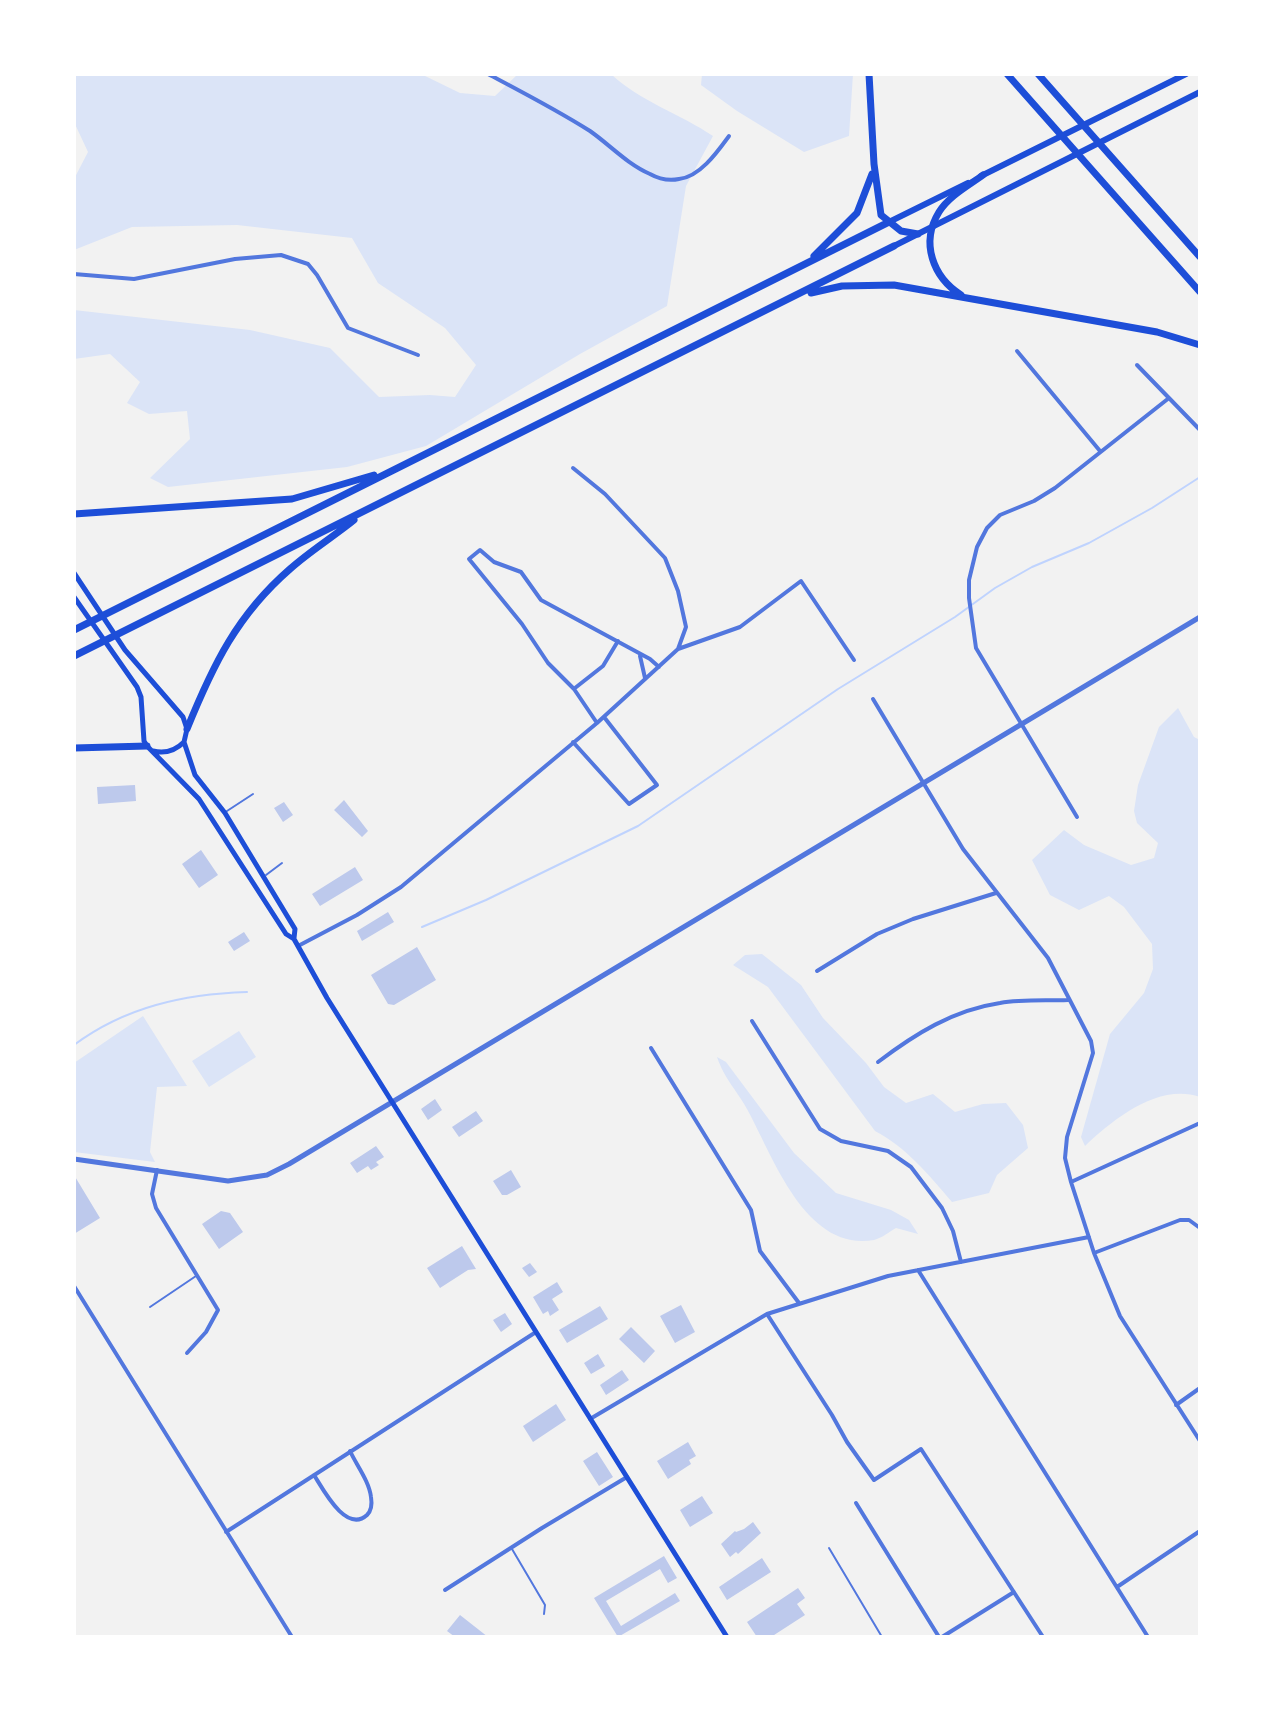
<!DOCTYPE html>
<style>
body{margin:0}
#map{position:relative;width:1274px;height:1711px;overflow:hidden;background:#f2f2f2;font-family:Rubik,sans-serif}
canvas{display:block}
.frame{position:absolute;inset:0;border:76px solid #fff;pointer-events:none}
</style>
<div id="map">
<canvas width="1274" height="1711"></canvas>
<div class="frame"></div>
</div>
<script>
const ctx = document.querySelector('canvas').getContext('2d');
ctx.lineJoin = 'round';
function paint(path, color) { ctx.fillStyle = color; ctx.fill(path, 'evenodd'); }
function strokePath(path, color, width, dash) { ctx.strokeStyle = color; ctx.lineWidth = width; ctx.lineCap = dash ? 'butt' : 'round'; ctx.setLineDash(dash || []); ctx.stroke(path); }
paint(new Path2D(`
 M 74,74 L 421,74 L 460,93 L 495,96 L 518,74 L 611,74 C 638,100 682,115 713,136 L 686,186 L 667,306 L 580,354 L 426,446 L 347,467 L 168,487 L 150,478 L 190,439 L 187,411 L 149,414 L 127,403 L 140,382 L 110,354 L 74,359 L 74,310 L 250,330 L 330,348 L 379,397 L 430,395 L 455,397 L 476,365 L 445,328 L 378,283 L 352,238 L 237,225 L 132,227 L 74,250 L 74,179 L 88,152 L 74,122 Z
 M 702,74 L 853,74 L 849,136 L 804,152 L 737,111 L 701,85 Z
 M 1178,708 L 1194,737 L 1200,740 L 1200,1097 C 1158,1083 1114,1119 1085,1146 L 1081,1137 L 1110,1034 L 1144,993 L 1153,969 L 1152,944 L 1124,907 L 1109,896 L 1079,910 L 1050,895 L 1032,860 L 1064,830 L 1084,845 L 1131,865 L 1154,858 L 1158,843 L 1137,823 L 1134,811 L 1138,785 L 1159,727 Z
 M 762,954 L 801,985 L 823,1018 L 866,1063 L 884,1087 L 906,1103 L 933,1094 L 955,1112 L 983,1104 L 1006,1103 L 1023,1125 L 1028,1148 L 997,1175 L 989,1193 L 952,1202 C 928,1174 907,1148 875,1131 L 768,987 L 733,965 L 745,955 Z
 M 143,1016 L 187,1086 L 157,1087 L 150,1152 L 155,1162 L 74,1152 L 74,1063 Z
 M 239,1031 L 256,1057 L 209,1087 L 192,1061 Z
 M 717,1057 L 726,1062 L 794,1153 L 836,1193 L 891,1210 L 909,1220 L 918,1234 L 896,1228 C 889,1232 882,1238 874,1240 C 805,1252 773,1156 747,1109 C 736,1089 725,1080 717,1057 Z`), '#dbe4f7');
strokePath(new Path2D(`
 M 422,927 L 486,900 L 638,826 L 838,689 L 955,617 L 995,588 L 1032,567 L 1089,543 L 1152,508 L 1200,477
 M 74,1045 C 125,1007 184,994 247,992`), '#bfd3fe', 2);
paint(new Path2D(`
 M 135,785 L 136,801 L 98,804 L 97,787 Z
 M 344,800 L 368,831 L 362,837 L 334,810 Z
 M 284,802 L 293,815 L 283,822 L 274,808 Z
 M 201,850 L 218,875 L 199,888 L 182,864 Z
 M 355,867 L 363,880 L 320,906 L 312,894 Z
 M 388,912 L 394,922 L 362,941 L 357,931 Z
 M 244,932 L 250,941 L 234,951 L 228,942 Z
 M 417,947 L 436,980 L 394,1005 L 388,1004 L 371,975 Z
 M 435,1099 L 442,1110 L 428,1120 L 421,1109 Z
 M 476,1111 L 483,1121 L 459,1137 L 452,1127 Z
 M 376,1146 L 384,1157 L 376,1162 L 379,1165 L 371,1170 L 368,1166 L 357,1173 L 350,1163 Z
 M 511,1170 L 521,1187 L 507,1195 L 502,1195 L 493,1181 Z
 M 74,1175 L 100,1218 L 74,1234 Z
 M 221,1211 L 230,1213 L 243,1232 L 219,1249 L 202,1224 Z
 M 462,1246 L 476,1269 L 468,1270 L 440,1288 L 427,1268 Z
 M 530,1263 L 537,1272 L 529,1277 L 522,1268 Z
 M 557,1282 L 563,1292 L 552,1299 L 559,1310 L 550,1316 L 548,1311 L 543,1314 L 533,1297 Z
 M 681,1305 L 695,1332 L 675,1343 L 660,1316 Z
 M 600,1306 L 608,1319 L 567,1343 L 559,1330 Z
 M 505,1313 L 512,1324 L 501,1332 L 493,1320 Z
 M 631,1327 L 655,1351 L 644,1363 L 619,1339 Z
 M 598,1354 L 605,1366 L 591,1374 L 584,1363 Z
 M 622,1370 L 629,1380 L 606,1395 L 600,1385 Z
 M 556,1404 L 566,1420 L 533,1442 L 523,1426 Z
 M 688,1442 L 696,1456 L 689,1460 L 691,1464 L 668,1479 L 657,1461 Z
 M 597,1452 L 613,1477 L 599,1486 L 583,1461 Z
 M 702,1496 L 713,1513 L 690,1527 L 680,1510 Z
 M 753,1522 L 761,1533 L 738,1554 L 736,1552 L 730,1557 L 721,1544 L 735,1531 L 736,1532 L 744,1529 Z
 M 664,1556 L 677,1578 L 668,1583 L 660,1569 L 606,1601 L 621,1626 L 675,1593 L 680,1601 L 618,1637 L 594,1598 Z
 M 762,1558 L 771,1572 L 727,1600 L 719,1587 Z
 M 798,1588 L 805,1598 L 797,1604 L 805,1615 L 771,1637 L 757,1637 L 747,1622 Z
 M 460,1615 L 488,1637 L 455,1637 L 447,1631 Z`), '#bdc9ec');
strokePath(new Path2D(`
 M 227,811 L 253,794
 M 266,875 L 282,863
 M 150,1307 L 196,1276
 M 829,1548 L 882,1637
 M 512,1549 L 545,1605 L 544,1614`), '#5277de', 2);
strokePath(new Path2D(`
 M 488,74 C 522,92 557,110 590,131 C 610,145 627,164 650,174 C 659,179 669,181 679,179 C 700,177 718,151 729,136
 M 74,274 L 134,279 L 235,259 L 281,255 L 308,264 L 317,275 L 348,328 L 418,355
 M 1017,351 L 1100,451
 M 1137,365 L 1200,430
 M 678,649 L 740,627 L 801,581 L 854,660
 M 640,656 L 645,678
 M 575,688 L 603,666 L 618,641
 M 873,699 L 963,849 L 1048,958 L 1091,1041 L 1093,1053 L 1067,1137 L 1065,1158 L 1071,1182 L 1094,1253 L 1120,1316 L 1200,1441
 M 597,723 L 574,689 L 548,663 L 522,624 L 469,559 L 480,550 L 494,562 L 521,572 L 541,600 L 650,659 L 659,667
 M 573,742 L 629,804 L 657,785 L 604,717
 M 1077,817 L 976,648 L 969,598 L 969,580 L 977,547 L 987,528 L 1000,515 L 1034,501 L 1055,488 L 1169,398
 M 298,946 L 357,915 L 401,887 L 597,723 L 678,649 L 686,627 L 678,591 L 665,558 L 605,494 L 573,468
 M 817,971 L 877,934 L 913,919 L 996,893
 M 752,1021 L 820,1129 L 841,1141 L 888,1151 L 911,1167 L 942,1208 L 953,1231 L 961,1262
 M 651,1048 L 751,1210 L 760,1251 L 799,1303
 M 878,1062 C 915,1034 953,1010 1000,1003 C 1022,999 1046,1001 1068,1000
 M 157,1170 L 152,1194 L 156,1208 L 218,1310 L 206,1332 L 187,1353
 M 1071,1182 L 1200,1123
 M 1094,1253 L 1180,1220 L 1189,1220 L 1200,1228
 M 918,1270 L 1148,1637
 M 74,1286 L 292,1637
 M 767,1314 L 832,1415 L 847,1442 L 874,1480 L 921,1449 L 1043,1637
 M 1176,1405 L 1200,1388
 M 590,1419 L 767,1314 L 888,1276 L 1089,1237
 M 314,1475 C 323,1489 346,1534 367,1515 C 372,1510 372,1503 371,1497 C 369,1481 357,1466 350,1451
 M 856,1503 L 939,1637
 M 226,1532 L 536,1332
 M 1117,1587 L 1200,1531
 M 445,1590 L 542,1528 L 627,1477
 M 942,1637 L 1014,1592`), '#5277de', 4);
strokePath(new Path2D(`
 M 74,1159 L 228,1181 L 267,1175 L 289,1164 L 1200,617`), '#5277de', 5);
strokePath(new Path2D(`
 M 74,573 L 125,650 L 183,717 L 187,729 L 184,742 L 195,775 L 225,813 L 295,929 L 294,938
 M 74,597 L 137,687 L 141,697 L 144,741 L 147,746 L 199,799 L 286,934 L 294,939 L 327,998 L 727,1637
 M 153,751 C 165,754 176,750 184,742`), '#1d4ed8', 5);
strokePath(new Path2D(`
 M 981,176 L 1186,74
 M 889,222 L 968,183
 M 894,246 L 1200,92`), '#1d4ed8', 6);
strokePath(new Path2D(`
 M 869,74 L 874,164 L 881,215 L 901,231 L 918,234
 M 1007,74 L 1200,292
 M 1038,74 L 1200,257
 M 814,256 L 857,213 L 872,174
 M 811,293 L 842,286 L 894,285 L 1157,332 L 1200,345
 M 961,295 C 933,277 920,243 939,212 C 949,196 968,186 983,175
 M 74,514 L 292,499 L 374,475
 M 74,630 L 889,222
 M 74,656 L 894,246
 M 187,729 C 213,665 237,615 290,569 C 310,551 333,537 354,520
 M 74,748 L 147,746`), '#1d4ed8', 7);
</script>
